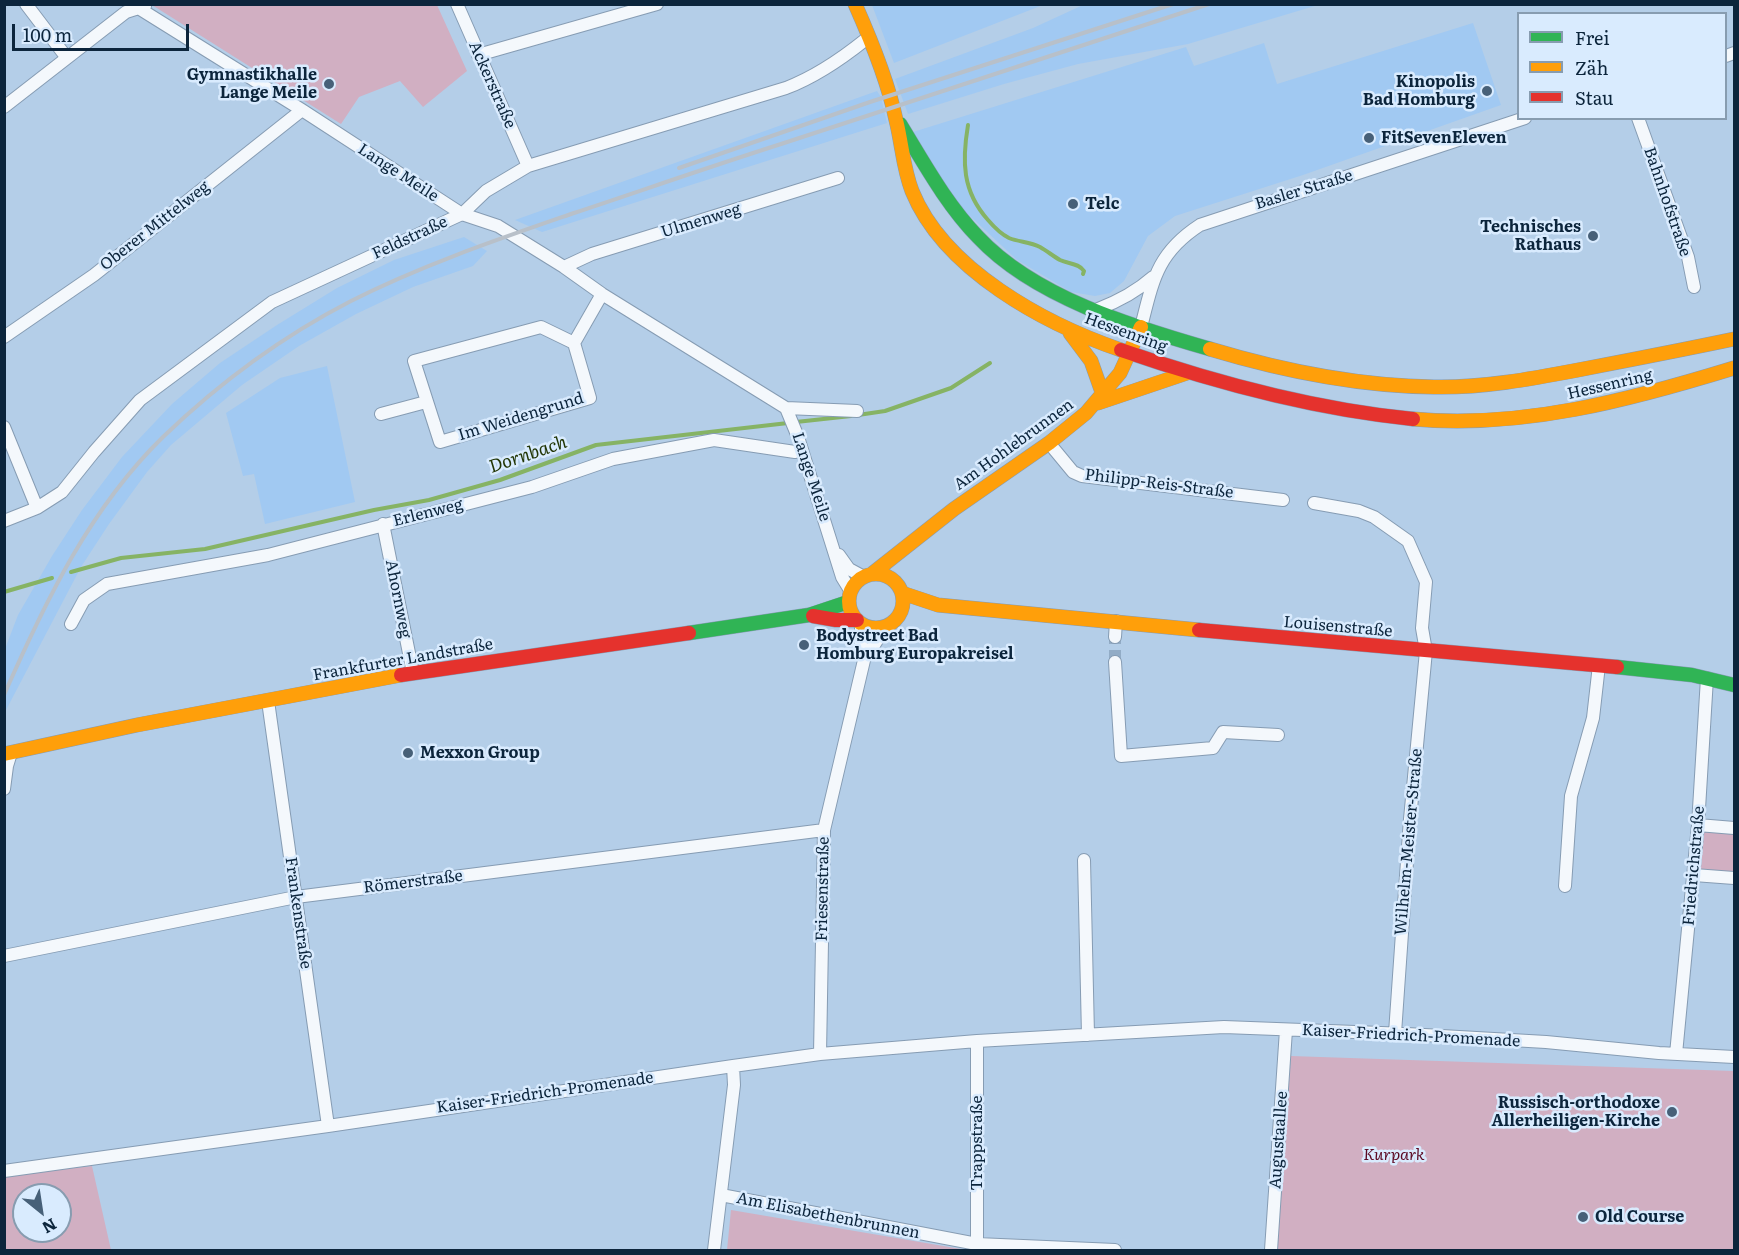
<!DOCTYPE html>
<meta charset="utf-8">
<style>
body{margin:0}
#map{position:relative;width:1739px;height:1255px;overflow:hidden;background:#b4cee8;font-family:Literata,serif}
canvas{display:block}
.frame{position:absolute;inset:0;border:6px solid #0c253c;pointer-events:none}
.legend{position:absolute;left:1517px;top:12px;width:210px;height:108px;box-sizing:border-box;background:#d9ebfe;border:2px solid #879cb0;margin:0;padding:8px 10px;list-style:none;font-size:18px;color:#0c253c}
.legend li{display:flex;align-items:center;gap:12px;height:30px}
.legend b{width:30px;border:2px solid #879cb0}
.north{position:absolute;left:12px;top:1183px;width:60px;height:60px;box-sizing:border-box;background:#d9ebfe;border:2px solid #879cb0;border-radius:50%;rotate:150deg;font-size:16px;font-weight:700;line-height:24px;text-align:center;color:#0c253c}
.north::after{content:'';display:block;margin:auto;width:21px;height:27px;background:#476078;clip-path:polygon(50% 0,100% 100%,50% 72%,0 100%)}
.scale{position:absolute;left:12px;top:24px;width:177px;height:27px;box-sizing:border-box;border:3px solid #0c253c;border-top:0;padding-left:8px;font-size:18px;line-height:21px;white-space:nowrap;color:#0c253c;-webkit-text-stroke:4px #d9ebfe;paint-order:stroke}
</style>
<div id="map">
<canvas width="1739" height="1255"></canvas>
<div class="frame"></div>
<ul class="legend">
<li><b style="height:8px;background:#30b455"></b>Frei</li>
<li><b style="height:8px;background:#ff9f0a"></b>Zäh</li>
<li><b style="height:8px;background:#e5322d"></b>Stau</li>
</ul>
<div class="north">N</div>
<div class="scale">100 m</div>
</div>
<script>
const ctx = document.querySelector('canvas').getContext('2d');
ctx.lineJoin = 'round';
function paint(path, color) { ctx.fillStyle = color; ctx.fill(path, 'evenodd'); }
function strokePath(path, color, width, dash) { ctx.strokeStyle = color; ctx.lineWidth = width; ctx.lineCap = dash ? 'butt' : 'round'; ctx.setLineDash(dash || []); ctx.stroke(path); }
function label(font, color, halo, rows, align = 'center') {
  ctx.font = font + ' Literata,serif'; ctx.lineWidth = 5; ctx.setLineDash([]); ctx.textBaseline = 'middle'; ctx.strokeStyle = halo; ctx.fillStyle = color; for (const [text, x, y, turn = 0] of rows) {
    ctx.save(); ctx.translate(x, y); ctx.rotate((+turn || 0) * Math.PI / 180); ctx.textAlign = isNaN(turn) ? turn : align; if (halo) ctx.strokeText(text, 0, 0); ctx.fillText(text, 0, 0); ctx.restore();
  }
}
paint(new Path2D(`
 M 872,5 L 1043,5 L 894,63 Z
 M 1083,5 L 1083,4 L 1318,5 L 1188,44 L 1078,64 L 1004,84 L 908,114 L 895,79 L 1033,28 Z
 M 1473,23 L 1501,105 L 1303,175 L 1175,216 L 1148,236 L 1124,281 L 1110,293 L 1095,296 L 1071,292 L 1017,260 L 956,203 L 913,132 L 1186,47 L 1194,66 L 1264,43 L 1277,84 Z
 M 877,91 L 881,97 L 887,123 L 542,232 L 515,220 Z
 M 464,237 L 487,251 L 473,266 L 413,287 L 356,314 L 299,346 L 242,385 L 171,445 L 147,472 L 109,524 L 81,567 L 5,712 L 5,649 L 18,615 L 52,556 L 82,510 L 122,457 L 172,404 L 220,363 L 277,325 L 337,288 L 394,260 Z
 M 327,366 L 355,502 L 265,524 L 254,474 L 243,476 L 226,413 L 280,378 Z`), '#a1c9f2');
paint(new Path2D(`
 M 152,5 L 437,5 L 467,71 L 423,107 L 400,81 L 359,97 L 341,124 Z
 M 1703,830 L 1734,833 L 1734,872 L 1701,869 Z
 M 1291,1056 L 1734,1071 L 1734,1250 L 1277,1250 Z
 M 92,1166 L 111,1250 L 5,1250 L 4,1176 ZM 24,1195 L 60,1195 L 60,1231 L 24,1231 Z
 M 731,1210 L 967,1250 L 727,1250 Z`), '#d1afc2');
strokePath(new Path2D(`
 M 968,125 C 962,161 962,191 988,220 C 994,227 1001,234 1009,238 C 1019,242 1030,242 1040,247 C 1047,251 1053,256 1060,260 C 1068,264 1079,263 1084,271 L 1083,274
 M 858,415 L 885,411 L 951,388 L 990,363
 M 796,422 L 851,416
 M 71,572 L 121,558 L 205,549 L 374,510 L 429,500 L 500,480 L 596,445 L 788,423
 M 4,592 L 52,578`), '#86b364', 4);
strokePath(new Path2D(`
 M 1115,662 L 1115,637`), '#92acc6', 12, [12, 6]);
const street = new Path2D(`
 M 26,4 L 67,58
 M 138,4 L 140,9 L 302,110 L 462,214 L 498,226 L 564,267 L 602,294 L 786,408 L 798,437 L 842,577 L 850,590
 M 457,4 L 528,166
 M 478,55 L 657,4
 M 1726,56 L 1734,53
 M 4,107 L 126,12 L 145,6
 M 1638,118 L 1688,257 L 1694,287
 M 564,267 L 592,254 L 838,178
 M 1098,309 C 1119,301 1136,292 1153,277
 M 1141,327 C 1153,280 1157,253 1200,225 L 1525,118
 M 4,337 L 94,275 L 302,110
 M 574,343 L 541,327 L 414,361 L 440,442 L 590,398 L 574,343 L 602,294
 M 786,408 L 857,411
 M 381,414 L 426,402
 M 4,427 L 37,508
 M 1049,443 L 1073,472 L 1082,476 L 1283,500
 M 1314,503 L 1359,511 L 1374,517 L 1408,541 L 1426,582 L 1422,628 L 1426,651 L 1410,819 L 1395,1033
 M 4,521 L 37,508 L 62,492 L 94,452 L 140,400 L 272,302 L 462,214 L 486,191 L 528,166 L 786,88 C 815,77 840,60 865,40
 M 383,524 L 413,673
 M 839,555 L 849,569 L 862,576
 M 71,624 L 84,600 L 107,584 L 268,555 L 532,487 L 613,459 L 714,440 L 795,452 L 802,450
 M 861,624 L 861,643 L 865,656
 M 1115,637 L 1116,621
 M 1115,662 L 1121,756 L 1213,748 L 1223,732 L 1278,735
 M 268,701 L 328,1126
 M 4,789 L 7,766 L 11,753
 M 1698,825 L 1734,828
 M 1084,860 L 1088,1035
 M 1694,875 L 1734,878
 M 1565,886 L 1571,796 L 1593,718 L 1599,665
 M 4,956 L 296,897 L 824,830
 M 977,1041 L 977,1244
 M 820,1054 L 824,830 L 865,656 L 874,645 L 886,626
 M 1676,1054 L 1698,825 L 1707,678
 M 4,1171 L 328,1126 L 733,1066 L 820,1054 L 977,1041 L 1224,1027 L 1407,1034 L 1546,1042 L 1659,1053 L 1734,1057
 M 721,1195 L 977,1244 L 1115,1250
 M 714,1250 L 734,1085 L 733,1066
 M 1271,1250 L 1286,1030`);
const fast = new Path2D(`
 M 900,124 C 924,163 946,204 978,237 C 1034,297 1133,327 1210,349
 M 689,633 L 809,615 L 848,602
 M 1617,667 L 1692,675 L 1734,685`);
const slow = new Path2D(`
 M 855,4 C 871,40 888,81 896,120 C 902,144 903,168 912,191 C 944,270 1045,324 1121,350
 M 1070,333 L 1091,361 L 1103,395
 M 1210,349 C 1283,371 1358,386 1434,387 C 1482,388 1531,379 1578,370 C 1630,360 1682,350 1734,339
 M 1098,403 L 1187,373
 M 1413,419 C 1522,429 1630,400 1734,368
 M 873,573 L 954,509 L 1049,443 L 1086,413 L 1120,373 L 1141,327
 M849 601a27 27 0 1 1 54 0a27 27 0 1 1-54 0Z
 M 902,593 L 938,605 L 1199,630
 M 4,754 L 137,725 L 401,675`);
const jam = new Path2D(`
 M 1121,350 C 1216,383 1312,409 1413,419
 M 813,616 L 836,620 L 857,620
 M 1199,630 L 1617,667
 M 401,675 L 689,633`);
strokePath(street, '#869cb3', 14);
strokePath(fast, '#869cb3', 15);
strokePath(slow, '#869cb3', 15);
strokePath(jam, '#869cb3', 15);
strokePath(street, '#f4f8fc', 12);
strokePath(fast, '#30b455', 14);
strokePath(slow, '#ff9f0a', 14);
strokePath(jam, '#e5322d', 14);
strokePath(new Path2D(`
 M 679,168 L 870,102 L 1173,4
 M 4,695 C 45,602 90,508 163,437 C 219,383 283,336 351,301 C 422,265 499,239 574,213 C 643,190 712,166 781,144 C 924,98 1066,50 1209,4`), '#b8c0c9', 4);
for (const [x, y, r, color] of [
 [329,84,6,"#476078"],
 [1487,91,6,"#476078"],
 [1369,138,6,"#476078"],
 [1073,204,6,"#476078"],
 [1593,236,6,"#476078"],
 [804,645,6,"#476078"],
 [408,753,6,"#476078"],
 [1672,1112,6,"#476078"],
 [1583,1217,6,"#476078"]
]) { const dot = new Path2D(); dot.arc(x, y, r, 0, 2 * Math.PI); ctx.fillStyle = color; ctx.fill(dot); strokePath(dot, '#d9ebfe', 2); }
label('bold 16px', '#0c253c', '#d9ebfe', [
 ["Gymnastikhalle",317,75,"right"],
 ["Lange Meile",317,93,"right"],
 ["Kinopolis",1475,82,"right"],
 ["Bad Homburg",1475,100,"right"],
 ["FitSevenEleven",1381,138],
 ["Telc",1085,204],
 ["Technisches",1581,227,"right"],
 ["Rathaus",1581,245,"right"],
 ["Bodystreet Bad",816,636],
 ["Homburg Europakreisel",816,654],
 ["Mexxon Group",420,753],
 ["Russisch-orthodoxe",1660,1103,"right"],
 ["Allerheiligen-Kirche",1660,1121,"right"],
 ["Old Course",1595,1217]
], 'left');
label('16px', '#0c253c', '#d9ebfe', [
 ["Ackerstraße",492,85,66],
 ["Lange Meile",398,173,33],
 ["Basler Straße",1304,190,-17],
 ["Bahnhofstraße",1667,202,71],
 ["Ulmenweg",701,221,-17],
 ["Oberer Mittelweg",155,226,-38],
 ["Feldstraße",410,238,-25],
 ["Hessenring",1126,333,20],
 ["Hessenring",1610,385,-13],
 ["Im Weidengrund",521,417,-17],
 ["Am Hohlebrunnen",1014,445,-36],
 ["Lange Meile",811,477,72],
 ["Philipp-Reis-Straße",1159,484,7],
 ["Erlenweg",428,513,-14],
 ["Ahornweg",398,599,79],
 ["Louisenstraße",1338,627,5],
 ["Frankfurter Landstraße",403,660,-10],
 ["Wilhelm-Meister-Straße",1409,842,-85],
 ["Friedrichstraße",1694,866,-85],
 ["Römerstraße",413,882,-7],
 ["Friesenstraße",823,889,-89],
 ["Frankenstraße",298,913,82],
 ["Kaiser-Friedrich-Promenade",1411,1036,3],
 ["Kaiser-Friedrich-Promenade",545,1093,-8],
 ["Augustaallee",1279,1140,-86],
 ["Trappstraße",977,1143,-90],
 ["Am Elisabethenbrunnen",828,1216,11]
]);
label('italic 16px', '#5c0923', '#d9ebfe', [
 ["Kurpark",1394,1155]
]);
label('italic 18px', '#223605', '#d9ebfe', [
 ["Dornbach",528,455,-19]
]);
</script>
